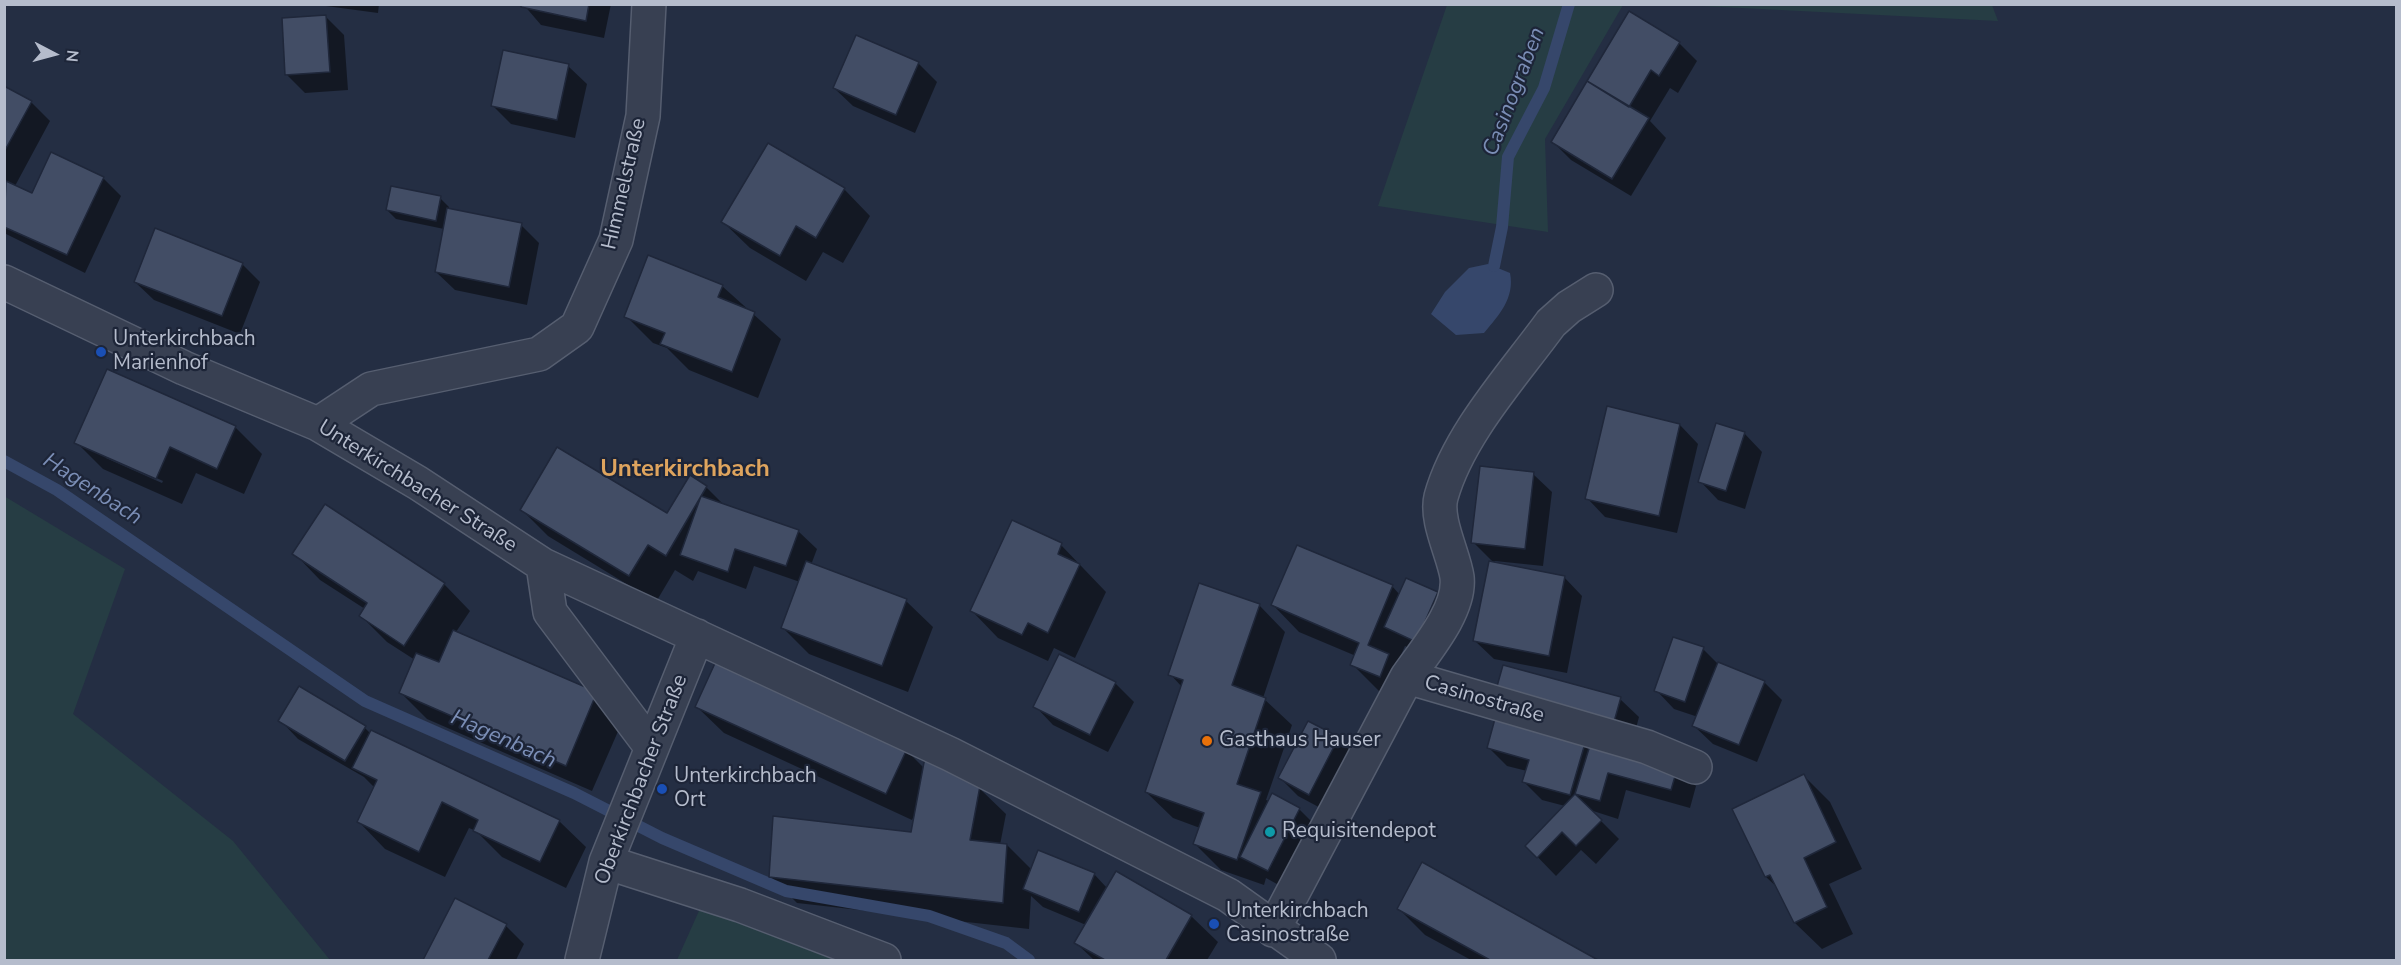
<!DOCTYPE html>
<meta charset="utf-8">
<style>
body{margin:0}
#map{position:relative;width:2401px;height:965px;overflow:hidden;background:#242e43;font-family:"Nunito Sans",sans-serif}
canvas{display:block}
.frame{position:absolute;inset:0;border:6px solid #b5bccc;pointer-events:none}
.north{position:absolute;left:24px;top:24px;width:60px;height:60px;-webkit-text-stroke:4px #1d2538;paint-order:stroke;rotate:96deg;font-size:16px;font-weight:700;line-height:24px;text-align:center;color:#b5bccc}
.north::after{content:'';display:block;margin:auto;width:21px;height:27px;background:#b5bccc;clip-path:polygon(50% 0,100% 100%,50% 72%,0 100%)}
</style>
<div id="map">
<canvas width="2401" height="965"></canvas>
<div class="frame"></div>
<div class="north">N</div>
</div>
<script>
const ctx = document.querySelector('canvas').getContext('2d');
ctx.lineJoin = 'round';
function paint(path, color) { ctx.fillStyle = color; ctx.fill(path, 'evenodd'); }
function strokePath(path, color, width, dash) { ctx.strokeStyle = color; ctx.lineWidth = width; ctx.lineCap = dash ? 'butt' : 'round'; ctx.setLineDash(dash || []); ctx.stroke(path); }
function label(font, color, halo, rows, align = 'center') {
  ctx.font = font + ' "Nunito Sans",sans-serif'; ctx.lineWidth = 4.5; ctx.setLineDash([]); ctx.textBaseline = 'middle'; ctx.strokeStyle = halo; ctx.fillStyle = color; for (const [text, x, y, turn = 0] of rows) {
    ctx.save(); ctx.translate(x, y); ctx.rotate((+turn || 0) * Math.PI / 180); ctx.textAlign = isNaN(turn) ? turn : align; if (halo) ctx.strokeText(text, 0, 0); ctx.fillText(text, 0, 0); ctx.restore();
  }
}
paint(new Path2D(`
 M 1447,5 L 1623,5 L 1545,139 L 1548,232 L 1378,206 Z
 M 1682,5 L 1992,5 L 1998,21 Z
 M 4,496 L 125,569 L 73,714 L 233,841 L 330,960 L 5,960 Z
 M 703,902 L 834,960 L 677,960 Z`), '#263d44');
paint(new Path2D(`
 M 1488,264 L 1510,273 C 1515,298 1499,315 1484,333 L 1456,335 L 1431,314 L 1445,292 L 1469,268 Z`), '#36476b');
paint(new Path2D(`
 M 311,4 L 379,4 L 378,13 Z
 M 523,4 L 611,4 L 604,38 L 541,25 Z
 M 689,4 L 722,4 L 722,6 Z
 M 326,17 L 344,35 L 348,90 L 305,93 L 287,75 Z
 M 1679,43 L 1697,61 L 1678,93 L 1670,88 L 1650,121 L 1666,138 L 1631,196 L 1571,160 L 1553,142 Z
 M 918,63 L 937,82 L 915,133 L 853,106 L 834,88 Z
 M 568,66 L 587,84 L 575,138 L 511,124 L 493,106 Z
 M 4,88 L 31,102 L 50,121 L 15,186 L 33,195 L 103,178 L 121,196 L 85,273 L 4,233 L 7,183 L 4,182 Z
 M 844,189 L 870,216 L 843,263 L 823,252 L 806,281 L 750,248 L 723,222 Z
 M 440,198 L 449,207 L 449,210 L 521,225 L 539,243 L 527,305 L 455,290 L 436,272 L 444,229 L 396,219 L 387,210 Z
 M 242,264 L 260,282 L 240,334 L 154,300 L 135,282 Z
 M 722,286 L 781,339 L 758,398 L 689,370 L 667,348 L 653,343 L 626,316 Z
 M 108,371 L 235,427 L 262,454 L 244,494 L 196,473 L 182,504 L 103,469 L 76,442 ZM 106,455 L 163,481 L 162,483 L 106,458 Z
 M 1608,408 L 1680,425 L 1698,444 L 1677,533 L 1605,517 L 1587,498 Z
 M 1744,433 L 1762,452 L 1745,509 L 1718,500 L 1700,481 Z
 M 1533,474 L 1552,492 L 1543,566 L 1495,561 L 1494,563 L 1564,577 L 1582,596 L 1567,673 L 1494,659 L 1475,641 L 1494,563 L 1473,542 Z
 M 706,487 L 725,506 L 798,531 L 817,549 L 811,565 L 906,601 L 933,627 L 908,692 L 809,654 L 782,627 L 800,582 L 754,566 L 746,589 L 698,571 L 693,581 L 675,570 L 656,602 L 548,536 L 522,510 L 667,515 Z
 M 1061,545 L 1106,592 L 1075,658 L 1054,648 L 1048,661 L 998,638 L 972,611 Z
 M 294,553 L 444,584 L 470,611 L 456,632 L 596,693 L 623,720 L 592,791 L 427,719 L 401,693 L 415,660 L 387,642 L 361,616 L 365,609 L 320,580 Z
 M 1392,586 L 1400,595 L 1437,593 L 1455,612 L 1434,659 L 1405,646 L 1397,664 L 1406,703 L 1379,691 L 1352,664 L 1356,656 L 1299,632 L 1273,605 Z
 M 1259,605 L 1285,632 L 1263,698 L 1292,725 L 1266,800 L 1299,809 L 1317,827 L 1286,889 L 1266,878 L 1264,885 L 1221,870 L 1195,844 L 1200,828 L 1173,818 L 1146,792 L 1182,687 L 1170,674 Z
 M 1703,649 L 1719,665 L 1764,682 L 1782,700 L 1757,762 L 1713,744 L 1694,726 L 1698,717 L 1674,709 L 1656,690 Z
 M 1115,683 L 1134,702 L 1108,752 L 1053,725 L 1035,706 Z
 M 1620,699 L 1639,717 L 1631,747 L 1514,715 Z
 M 697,707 L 906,750 L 925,769 L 979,788 L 1006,814 L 1000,845 L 1007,845 L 1032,870 L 1094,874 L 1107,888 L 1191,916 L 1218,942 L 1207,960 L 1094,960 L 1076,943 L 1086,925 L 1043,907 L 1031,896 L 1029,929 L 797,903 L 770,876 L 913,834 L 915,814 L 912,820 L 724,733 Z
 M 1497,717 L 1677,767 L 1696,786 L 1690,808 L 1626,790 L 1618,819 L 1590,810 L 1619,839 L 1596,864 L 1581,850 L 1556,876 L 1527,846 L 1565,806 L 1542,800 L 1524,782 L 1527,771 L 1507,766 L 1489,748 Z
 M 280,720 L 365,728 L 370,733 L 559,821 L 586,847 L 566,888 L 502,857 L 476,831 L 469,828 L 445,877 L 385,849 L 359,822 L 375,788 L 364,777 L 298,739 Z
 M 1309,723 L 1338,739 L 1357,757 L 1328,812 L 1298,796 L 1280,778 Z
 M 1804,776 L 1830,802 L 1862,869 L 1829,884 L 1853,934 L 1822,949 L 1795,923 L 1780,890 L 1766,877 Z
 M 1423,864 L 1595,960 L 1471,960 L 1425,935 L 1399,909 Z
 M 455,900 L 506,926 L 524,944 L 516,960 L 425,960 Z`), '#0007');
strokePath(new Path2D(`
 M 1494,266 L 1502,227 L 1508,157 L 1544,88 L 1569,4
 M 4,461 L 57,490 L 365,701 L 574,793 L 662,838 L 786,891 L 929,916 L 1006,943 L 1029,960`), '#36476b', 12);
const building = new Path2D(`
 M 521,4 L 589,4 L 586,21 L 521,7 Z
 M 1629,11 L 1680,42 L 1659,76 L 1651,70 L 1629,107 L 1587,81 Z
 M 326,15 L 330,72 L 285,75 L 282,18 Z
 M 856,35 L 919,62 L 896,115 L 833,88 Z
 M 503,50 L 569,64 L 557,120 L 491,106 Z
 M 1587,81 L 1649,118 L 1612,179 L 1551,142 Z
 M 4,86 L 32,101 L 4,152 Z
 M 768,143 L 845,188 L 816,238 L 796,226 L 780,256 L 721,222 Z
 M 51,152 L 104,177 L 67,255 L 4,227 L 6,181 L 32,193 Z
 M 391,186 L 441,196 L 436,221 L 386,210 Z
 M 447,208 L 522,223 L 509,287 L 435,272 Z
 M 155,228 L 243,263 L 222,316 L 134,282 Z
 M 648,255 L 723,285 L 718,297 L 755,312 L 732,372 L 660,344 L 665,333 L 624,317 Z
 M 107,369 L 236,426 L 217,469 L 170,447 L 156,479 L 74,443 Z
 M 1607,406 L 1680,424 L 1659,516 L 1585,499 Z
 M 1716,423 L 1745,432 L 1726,491 L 1698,482 Z
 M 557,447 L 667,513 L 690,475 L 707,486 L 666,556 L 648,545 L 629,576 L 520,510 Z
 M 1480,466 L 1534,472 L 1525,549 L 1471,543 Z
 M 701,496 L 799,530 L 786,566 L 735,549 L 728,572 L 680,555 Z
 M 325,504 L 445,583 L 404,646 L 359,616 L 367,603 L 292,554 Z
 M 1012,520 L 1062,543 L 1058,554 L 1080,564 L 1048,633 L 1028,623 L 1022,635 L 970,611 Z
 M 1297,545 L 1393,585 L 1368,645 L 1389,654 L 1380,677 L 1350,665 L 1359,643 L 1271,605 Z
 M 806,561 L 907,599 L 882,666 L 781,628 Z
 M 1489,561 L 1565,576 L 1549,656 L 1473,641 Z
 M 1406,578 L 1438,592 L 1416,642 L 1384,627 Z
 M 1199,583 L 1260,604 L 1232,685 L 1266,698 L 1237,784 L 1261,792 L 1237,860 L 1193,844 L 1204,813 L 1145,792 L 1183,680 L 1168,675 Z
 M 453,630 L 597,692 L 566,766 L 399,693 L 416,653 L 439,662 Z
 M 1673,637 L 1704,647 L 1685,702 L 1654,691 Z
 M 1059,654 L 1116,682 L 1090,735 L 1033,707 Z
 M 716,661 L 907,749 L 886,794 L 695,707 Z
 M 1718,662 L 1765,681 L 1739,745 L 1692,726 Z
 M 1503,665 L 1621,697 L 1612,729 L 1494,697 Z
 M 299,686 L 366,726 L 345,761 L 278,721 Z
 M 1496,715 L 1586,740 L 1570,795 L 1522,782 L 1529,760 L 1487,748 Z
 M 1308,721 L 1339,737 L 1309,795 L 1278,778 Z
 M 371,730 L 560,820 L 540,862 L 473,831 L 478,820 L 442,802 L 419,852 L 357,822 L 377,780 L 352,768 Z
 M 1591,742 L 1678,766 L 1671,790 L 1608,773 L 1600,801 L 1575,794 Z
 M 925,757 L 980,786 L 970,840 L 1007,844 L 1003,903 L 769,877 L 773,816 L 911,832 Z
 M 1804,774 L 1836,842 L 1804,858 L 1827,907 L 1794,923 L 1770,875 L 1765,877 L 1732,809 Z
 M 1272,793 L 1300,808 L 1268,871 L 1240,857 Z
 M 1575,794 L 1602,820 L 1576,846 L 1562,832 L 1537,858 L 1525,846 Z
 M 1038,850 L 1095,873 L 1079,912 L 1023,889 Z
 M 1422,862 L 1598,960 L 1490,960 L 1397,909 Z
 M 1116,871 L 1192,915 L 1166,960 L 1105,960 L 1074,943 Z
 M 455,898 L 507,924 L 488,960 L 423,960 Z`);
paint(building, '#424d65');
strokePath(building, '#1f273a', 1.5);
const minor = new Path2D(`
 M 4,282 L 184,368 L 318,424 L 418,483 L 543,565 L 950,754 L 1228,895 L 1319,960
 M 318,424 L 371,389 L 539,354 L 577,327 L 616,240 L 643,116 L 649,4
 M 543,565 L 550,612 L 652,748
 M 1407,677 C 1425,651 1461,610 1457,577 C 1454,555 1435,520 1441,497 C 1458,435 1513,375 1551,323 L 1569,307 L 1596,290
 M 606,862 L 740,905 L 884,960
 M 1273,930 L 1407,677 L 1647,747 L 1695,767
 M 582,960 L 606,862 L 697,636`);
strokePath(minor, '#565e70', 36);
strokePath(minor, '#384052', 33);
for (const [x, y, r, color] of [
 [101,352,6,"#1a4fb4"],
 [1207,741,6,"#e8710a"],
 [662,789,6,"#1a4fb4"],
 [1270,832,6,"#0f9aa8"],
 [1214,924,6,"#1a4fb4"]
]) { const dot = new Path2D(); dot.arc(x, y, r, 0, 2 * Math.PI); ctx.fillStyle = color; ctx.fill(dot); strokePath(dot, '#1d2538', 2); }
label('21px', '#b5bccc', '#1d2538', [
 ["Himmelstraße",625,184,-77],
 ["Unterkirchbacher Straße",417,487,32],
 ["Casinostraße",1484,700,16],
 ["Oberkirchbacher Straße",642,780,-69]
]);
label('21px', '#b5bccc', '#1d2538', [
 ["Unterkirchbach",113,340],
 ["Marienhof",113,364],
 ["Gasthaus Hauser",1219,741],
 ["Unterkirchbach",674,777],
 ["Ort",674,801],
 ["Requisitendepot",1282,832],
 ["Unterkirchbach",1226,912],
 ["Casinostraße",1226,936]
], 'left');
label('italic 22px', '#7b8eb6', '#1d2538', [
 ["Casinograben",1515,92,-69],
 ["Hagenbach",92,490,33],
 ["Hagenbach",503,740,24]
]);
label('bold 24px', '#dea45e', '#1d2538', [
 ["Unterkirchbach",685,470]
]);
</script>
